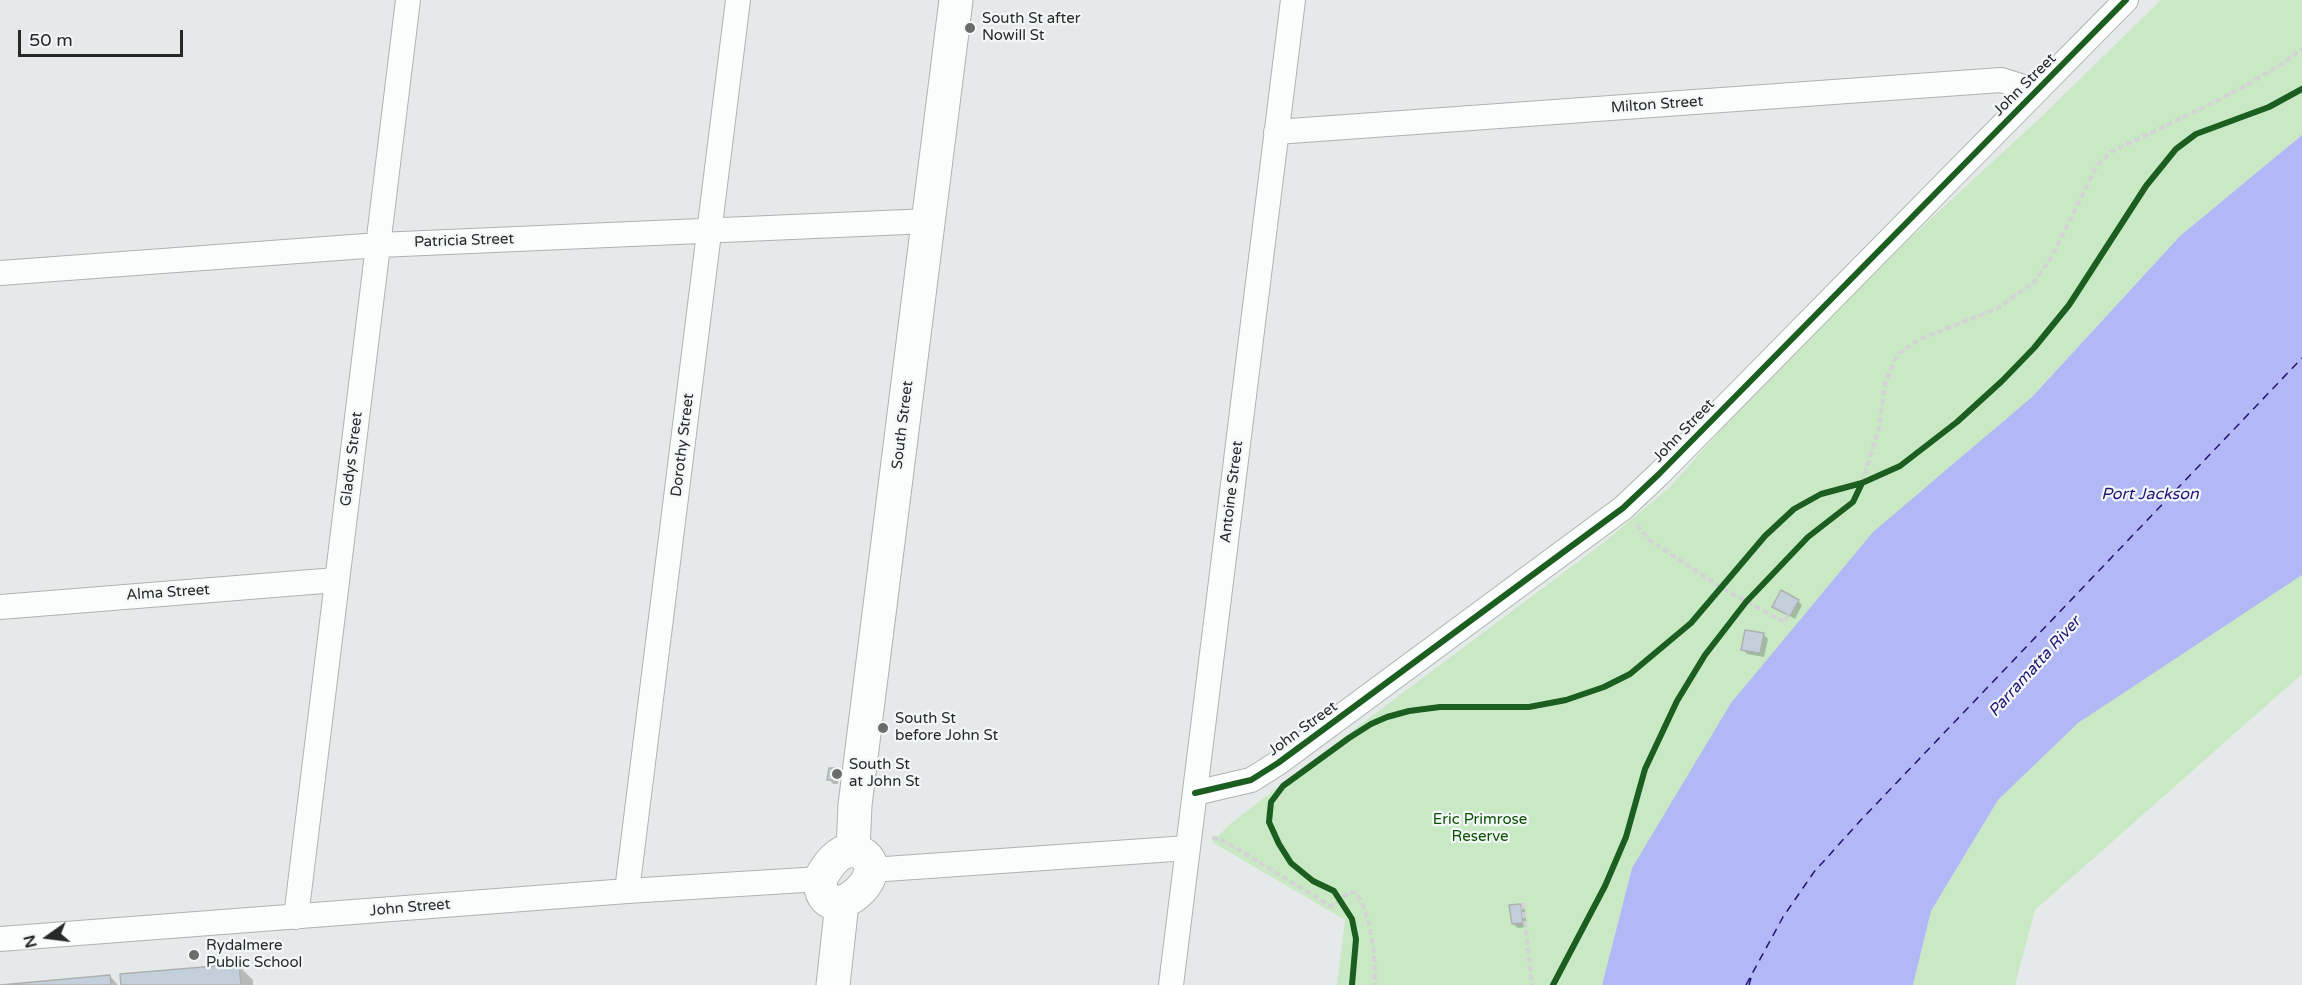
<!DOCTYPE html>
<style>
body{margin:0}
#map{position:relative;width:2302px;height:985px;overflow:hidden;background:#e6e9e9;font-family:"Varela Round",sans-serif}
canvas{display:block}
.north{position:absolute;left:18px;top:907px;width:60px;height:60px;-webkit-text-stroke:4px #f2f7f8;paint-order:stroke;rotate:256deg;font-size:16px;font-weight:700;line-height:24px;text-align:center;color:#272929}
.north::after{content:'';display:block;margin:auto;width:21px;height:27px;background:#272929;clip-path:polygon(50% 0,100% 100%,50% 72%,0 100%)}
.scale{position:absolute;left:18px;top:30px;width:165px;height:27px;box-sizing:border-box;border:3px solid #272929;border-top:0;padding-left:8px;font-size:18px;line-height:21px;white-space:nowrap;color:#272929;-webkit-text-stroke:4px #f2f7f8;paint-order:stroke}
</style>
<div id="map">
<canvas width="2302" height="985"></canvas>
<div class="north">N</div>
<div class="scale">50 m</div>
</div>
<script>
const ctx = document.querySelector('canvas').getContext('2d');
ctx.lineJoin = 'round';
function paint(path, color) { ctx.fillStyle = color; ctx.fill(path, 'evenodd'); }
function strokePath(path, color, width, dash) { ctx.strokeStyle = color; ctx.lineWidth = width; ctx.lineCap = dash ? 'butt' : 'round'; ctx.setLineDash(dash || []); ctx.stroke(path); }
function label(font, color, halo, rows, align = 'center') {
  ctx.font = font + ' "Varela Round",sans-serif'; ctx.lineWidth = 4.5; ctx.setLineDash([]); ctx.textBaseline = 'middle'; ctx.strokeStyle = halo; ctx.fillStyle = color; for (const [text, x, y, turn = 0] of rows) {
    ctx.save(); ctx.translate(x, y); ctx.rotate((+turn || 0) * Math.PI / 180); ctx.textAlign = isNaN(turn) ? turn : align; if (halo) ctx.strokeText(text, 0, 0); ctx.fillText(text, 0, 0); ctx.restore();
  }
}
paint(new Path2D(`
 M 2161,0 L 2302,0 L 2302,135 L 2180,236 L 2032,397 L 1632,868 L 1602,985 L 1337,985 L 1345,920 L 1212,842 L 1230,824 L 1313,760 L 1603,543 L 1669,488 L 1806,334 L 2041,117 Z
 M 2302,570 L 2302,674 L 2035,910 L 2015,985 L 1913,985 L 1931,911 L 1998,800 L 2078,723 Z`), '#c9e9c5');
paint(new Path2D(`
 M 2302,135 L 2302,575 L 2078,723 L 1998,800 L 1931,911 L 1913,985 L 1602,985 L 1632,868 L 1731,703 L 1873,532 L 2032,397 L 2180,236 Z`), '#b2b8f5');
paint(new Path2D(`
 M 1798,601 L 1802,605 L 1795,619 L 1774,606 Z
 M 1763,634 L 1768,639 L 1764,657 L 1747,654 L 1743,650 Z
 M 834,770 L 839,774 L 838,784 L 833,784 L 829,779 Z
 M 1521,906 L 1525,910 L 1527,927 L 1518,928 L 1513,924 Z
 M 238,965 L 253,980 L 253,985 L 122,985 Z
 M 110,976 L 118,985 L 13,985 Z`), '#0003');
strokePath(new Path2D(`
 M 1746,985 L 1783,917 L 1814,872 L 1860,821 L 2302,358
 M 1749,985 L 1751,978`), '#241377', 1.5, [8, 6]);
const building = new Path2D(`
 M 1781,590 L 1799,600 L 1790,616 L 1772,607 Z
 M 1745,630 L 1764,633 L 1760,653 L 1741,650 Z
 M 829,768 L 835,768 L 834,780 L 827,780 Z
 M 1521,904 L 1523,923 L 1512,924 L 1509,905 Z
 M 239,964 L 241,985 L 121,985 L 120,974 Z
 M 110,975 L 111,985 L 0,985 Z`);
paint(building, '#c3d0db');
strokePath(building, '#aeb0b0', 1.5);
const street = new Path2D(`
 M 1276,132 L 2001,80 L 2036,91
 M 0,273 L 379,245 L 929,221
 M 0,607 L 336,580
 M 1195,793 L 1251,780 L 1278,763 L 1623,508 L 1659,474 L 2126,0
 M 871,870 L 1188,848
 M 627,891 L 738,0
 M 296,917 L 408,0
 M 0,939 L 627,891 L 820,879
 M 1171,985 L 1293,0`);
const secondary = new Path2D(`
 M 853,850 L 855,805 L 956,0
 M 853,850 C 907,864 821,941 820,879 C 828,865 837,851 853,850 Z
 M 833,985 L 842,903`);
strokePath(street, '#b0b2b2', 26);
strokePath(secondary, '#b0b2b2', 35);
strokePath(new Path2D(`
 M 1862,483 L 1879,428 L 1885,383 L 1897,355 L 1918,340 L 1998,308 L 2034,282 L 2052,256 L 2096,167 L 2111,152 C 2176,119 2244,93 2302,49
 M 1637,525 L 1648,539 L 1722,588 L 1784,622 L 1788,615
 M 1212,838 L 1221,839 L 1331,906 L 1335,905 L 1349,892 L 1356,893 C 1371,913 1376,960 1375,985
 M 1523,903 L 1532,985`), '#d2d3d3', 4, [6, 3]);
strokePath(street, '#fbfcfc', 24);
strokePath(secondary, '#fbfcfc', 33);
strokePath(new Path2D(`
 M 1195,793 L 1251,780 L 1278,763 L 1623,508 L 1659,474 L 2126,0
 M 1352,985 L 1356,939 L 1352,919 L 1334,891 L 1313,881 L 1291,863 L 1279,844 L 1269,822 L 1271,802 L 1283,786 L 1349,738 L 1371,724 L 1387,717 L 1409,711 L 1440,707 L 1529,707 L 1566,700 L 1604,687 L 1630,674 L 1691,623 L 1765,536 L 1794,509 L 1821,494 L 1862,483 L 1900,466 L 1957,422 L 2002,381 L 2034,348 L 2069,305 L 2146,186 L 2176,149 L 2196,134 L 2269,107 L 2302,89
 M 1553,985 L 1605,886 L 1626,837 L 1645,769 L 1677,701 L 1705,655 L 1746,602 L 1808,537 L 1853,502 L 1862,483`), '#1b5e20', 6);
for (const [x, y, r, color] of [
 [970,28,6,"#6a6c6c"],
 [883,728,6,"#6a6c6c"],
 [837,774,6,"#6a6c6c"],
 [194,955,6,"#6a6c6c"]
]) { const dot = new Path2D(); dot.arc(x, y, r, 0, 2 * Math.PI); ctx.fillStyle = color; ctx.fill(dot); strokePath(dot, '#f2f7f8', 2); }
label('15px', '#272929', '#f2f7f8', [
 ["South St after",982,19],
 ["Nowill St",982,36],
 ["South St",895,719],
 ["before John St",895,736],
 ["South St",849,765],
 ["at John St",849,782],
 ["Rydalmere",206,946],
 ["Public School",206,963]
], 'left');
label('15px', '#272929', '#f2f7f8', [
 ["John Street",2025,85,-45],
 ["Milton Street",1657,105,-4],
 ["Patricia Street",464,241,-2],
 ["South Street",903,425,-83],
 ["John Street",1684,431,-46],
 ["Dorothy Street",683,445,-83],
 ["Gladys Street",352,459,-83],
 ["Antoine Street",1232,492,-83],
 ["Alma Street",168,593,-4],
 ["John Street",1303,729,-36],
 ["John Street",410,908,-5]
]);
label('15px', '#0c5000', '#f2f7f8', [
 ["Eric Primrose",1480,820],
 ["Reserve",1480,837]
]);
label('italic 16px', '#241377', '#f2f7f8', [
 ["Port Jackson",2150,495],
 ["Parramatta River",2035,667,-48]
]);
</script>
